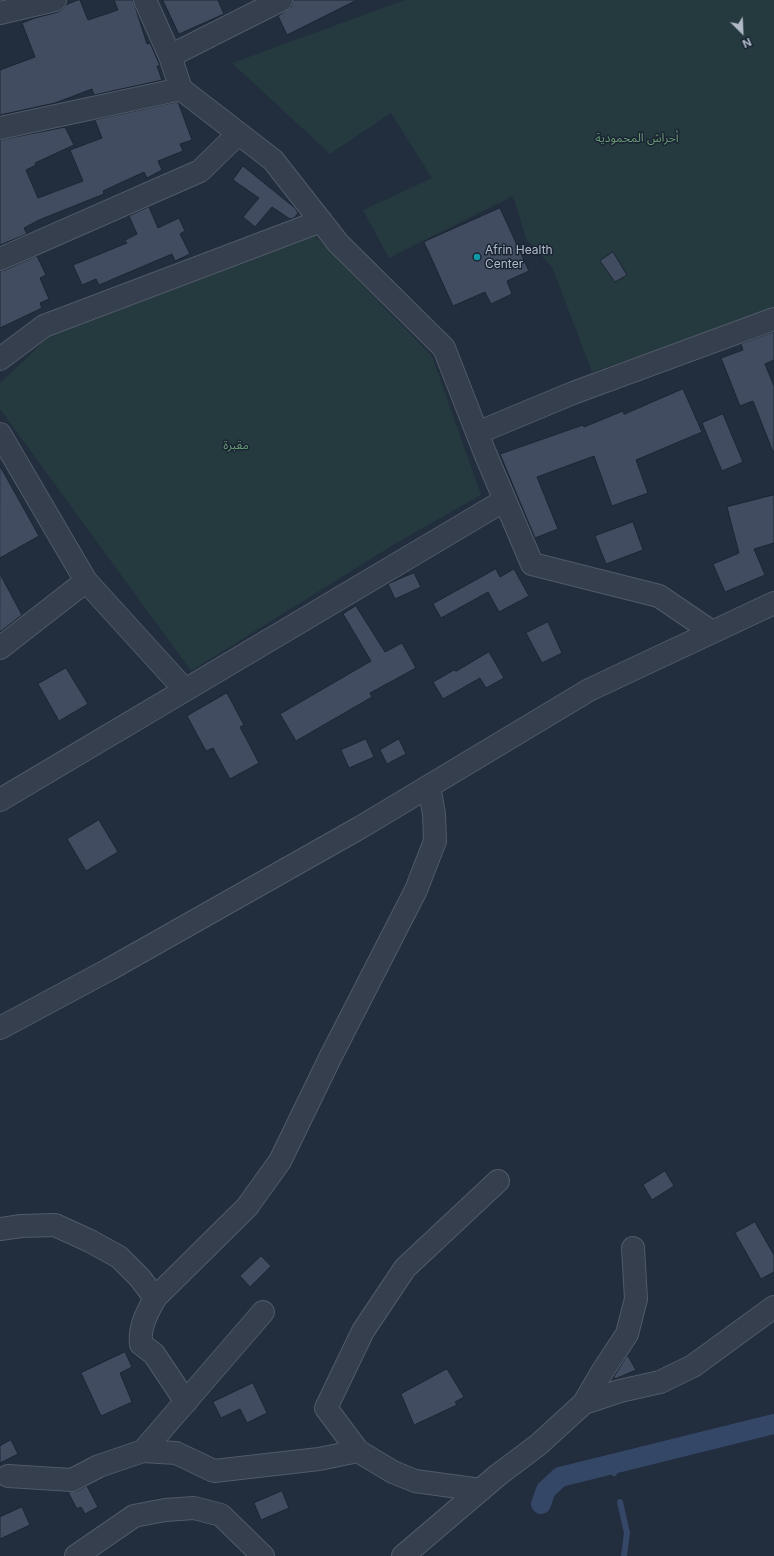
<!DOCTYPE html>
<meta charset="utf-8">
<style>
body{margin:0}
#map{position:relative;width:774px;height:1556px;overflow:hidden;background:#222d3e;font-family:Inter,sans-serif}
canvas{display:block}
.north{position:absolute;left:722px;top:12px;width:40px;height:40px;-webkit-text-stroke:3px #1b2432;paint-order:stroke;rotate:156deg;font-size:11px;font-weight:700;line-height:16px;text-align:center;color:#b1bac9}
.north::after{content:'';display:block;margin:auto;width:14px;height:18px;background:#b1bac9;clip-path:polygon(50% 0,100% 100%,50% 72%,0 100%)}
</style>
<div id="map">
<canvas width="774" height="1556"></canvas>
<div class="north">N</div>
</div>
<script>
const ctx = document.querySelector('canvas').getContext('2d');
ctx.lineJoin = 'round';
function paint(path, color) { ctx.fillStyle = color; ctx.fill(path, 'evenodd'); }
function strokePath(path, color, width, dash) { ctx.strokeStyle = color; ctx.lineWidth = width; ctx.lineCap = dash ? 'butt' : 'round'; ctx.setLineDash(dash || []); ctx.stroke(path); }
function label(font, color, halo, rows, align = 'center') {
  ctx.font = font + ' Inter,"Noto Sans Arabic",sans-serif'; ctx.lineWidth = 3; ctx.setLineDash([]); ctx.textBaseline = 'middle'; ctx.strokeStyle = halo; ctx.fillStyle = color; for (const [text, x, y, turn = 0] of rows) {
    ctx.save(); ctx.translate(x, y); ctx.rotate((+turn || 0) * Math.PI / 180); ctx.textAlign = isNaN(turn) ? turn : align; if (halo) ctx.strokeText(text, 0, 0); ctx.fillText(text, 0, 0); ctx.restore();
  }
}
paint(new Path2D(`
 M 405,0 L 774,0 L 774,310 L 592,372 L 552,267 L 526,239 L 513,196 L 389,258 L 363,210 L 432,178 L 391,113 L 330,154 L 232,63 Z
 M 315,236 L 432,356 L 481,495 L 393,545 L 191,671 L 0,409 L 0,383 L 49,337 Z`), '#243a3f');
strokePath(new Path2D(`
 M 614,1473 L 620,1462
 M 620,1502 L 627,1533 L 624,1556`), '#354766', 6);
strokePath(new Path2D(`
 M 541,1504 L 546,1490 L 560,1477 L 774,1424`), '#354766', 20);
const building = new Path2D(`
 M 78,0 L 80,0 L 88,20 L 118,10 L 114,0 L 133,0 L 147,44 L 150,43 L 158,61 L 160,66 L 157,66 L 162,80 L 94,95 L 92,89 L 55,103 L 0,115 L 0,70 L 35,57 L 22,23 L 35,18 L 58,12 L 63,9 L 66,5 Z
 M 163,0 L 218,0 L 224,14 L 179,34 Z
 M 293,0 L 357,0 L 287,35 L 278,16 L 291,7 Z
 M 178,102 L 192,140 L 180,144 L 183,151 L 158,161 L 162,170 L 147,178 L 144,172 L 103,191 L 104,194 L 39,220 L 24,228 L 27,234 L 0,245 L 0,140 L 65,127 L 74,145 L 35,163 L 36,165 L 26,170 L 38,198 L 83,181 L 70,150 L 102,138 L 95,120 Z
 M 243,166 L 295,208 L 298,213 L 294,218 L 290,219 L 272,207 L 255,227 L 243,217 L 259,198 L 233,180 Z
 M 149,207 L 158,228 L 179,218 L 185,231 L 180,234 L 190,254 L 175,261 L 172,254 L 99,285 L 96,279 L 82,285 L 73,265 L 127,243 L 125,240 L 137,234 L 129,216 Z
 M 500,208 L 529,271 L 507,281 L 512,294 L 491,304 L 485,292 L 453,306 L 424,242 Z
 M 613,252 L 627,275 L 615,282 L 600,261 Z
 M 37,256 L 46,275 L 40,278 L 49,299 L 40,303 L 42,308 L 0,328 L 0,271 L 5,270 Z
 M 774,332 L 774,360 L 765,364 L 774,386 L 774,452 L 773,452 L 753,401 L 740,406 L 721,358 L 743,350 L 741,344 Z
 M 683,389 L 702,432 L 636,460 L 648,493 L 612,506 L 594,456 L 537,477 L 558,529 L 535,538 L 500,454 L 583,425 L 584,427 L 623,411 L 624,414 Z
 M 723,414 L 743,462 L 722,471 L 702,423 Z
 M 0,466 L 39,536 L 0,558 Z
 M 774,495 L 774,543 L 754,549 L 765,575 L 725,592 L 713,564 L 739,553 L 727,507 Z
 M 633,522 L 643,550 L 606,564 L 595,536 Z
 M 496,569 L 500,577 L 514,569 L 529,596 L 499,612 L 488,592 L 441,618 L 433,604 Z
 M 414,573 L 421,587 L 395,599 L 388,584 Z
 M 0,574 L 22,615 L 0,632 Z
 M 356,606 L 385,652 L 402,643 L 416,668 L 370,693 L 372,697 L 296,741 L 280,714 L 371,661 L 343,614 Z
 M 548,622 L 562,653 L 542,663 L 526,633 Z
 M 489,652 L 504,678 L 486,688 L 480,678 L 443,699 L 433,682 L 454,670 L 456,671 Z
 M 66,668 L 88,704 L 59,721 L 38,684 Z
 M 227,693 L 244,725 L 240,727 L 259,763 L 230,779 L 213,748 L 206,751 L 187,716 Z
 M 366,739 L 374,757 L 349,768 L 341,750 Z
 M 399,739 L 406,754 L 387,764 L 380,750 Z
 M 99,820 L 118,852 L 86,871 L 67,839 Z
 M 665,1171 L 674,1186 L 652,1200 L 643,1185 Z
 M 755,1222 L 774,1255 L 774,1272 L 761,1279 L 735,1233 Z
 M 261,1256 L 271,1266 L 250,1287 L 240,1276 Z
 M 125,1352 L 132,1367 L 120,1373 L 132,1402 L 101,1416 L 81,1373 Z
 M 627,1356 L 628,1356 L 636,1370 L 615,1379 L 614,1377 Z
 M 447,1369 L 464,1397 L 455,1402 L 457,1405 L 414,1425 L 401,1394 Z
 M 253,1383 L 267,1413 L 247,1423 L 240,1409 L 221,1418 L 213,1402 Z
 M 11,1440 L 18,1454 L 0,1463 L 0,1446 Z
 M 87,1486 L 98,1507 L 85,1514 L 81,1507 L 77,1509 L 68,1492 L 77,1491 Z
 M 282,1491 L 289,1508 L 261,1520 L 254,1503 Z
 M 22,1507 L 30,1525 L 0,1539 L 0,1517 Z`);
paint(building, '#414c60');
strokePath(building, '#1d2634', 1);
const street = new Path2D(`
 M 145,0 L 170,56 L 181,89 L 273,160 L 338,243 L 444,348 L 485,453 L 532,564 L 659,596 L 712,632
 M 0,13 L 55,0
 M 170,56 L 281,0
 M 0,128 L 181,89
 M 0,259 L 200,171 L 238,134
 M 0,359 L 44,326 L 321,221
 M 477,433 L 573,393 L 774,319
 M 0,434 L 86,581 L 185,690
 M 0,648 L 86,581
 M 0,800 L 505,500
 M 0,1028 L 110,969 L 361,827 L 589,690 L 774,603
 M 0,1229 L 21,1226 L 55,1225 L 90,1241 L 119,1257 L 140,1278 L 155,1298 C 147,1313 139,1327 141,1344 L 154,1354 L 186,1402
 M 155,1298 L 247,1207 L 280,1161 L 330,1058 L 416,890 L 435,841 L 434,814 L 429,786
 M 584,1403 L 602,1372 L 627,1334 L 636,1299 L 633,1248
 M 143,1451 L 263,1312
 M 358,1451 L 326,1408 L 363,1331 L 405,1268 L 498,1181
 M 8,1476 L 72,1480 L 99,1466 L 143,1451 L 176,1453 L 214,1471 L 319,1459 L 358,1451 L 393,1472 L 415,1481 L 481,1490
 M 76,1556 L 134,1516 L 165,1510 L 194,1508 L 221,1515 L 263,1556
 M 403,1556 L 498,1475 L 538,1445 L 584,1403 L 620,1391 L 660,1382 L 693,1366 L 774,1307`);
strokePath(street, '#515a68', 24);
strokePath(street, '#363f4e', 22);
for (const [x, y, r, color] of [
 [477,257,4,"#0f9aa8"]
]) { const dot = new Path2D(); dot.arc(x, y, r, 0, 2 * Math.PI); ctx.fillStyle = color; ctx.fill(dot); strokePath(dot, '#1b2432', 1.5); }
label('12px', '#679b75', '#1b2432', [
 ["أحراش المحمودية",637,138],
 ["مقبرة",236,445]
]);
label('12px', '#b1bac9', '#1b2432', [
 ["Afrin Health",485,250],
 ["Center",485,264]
], 'left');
</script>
